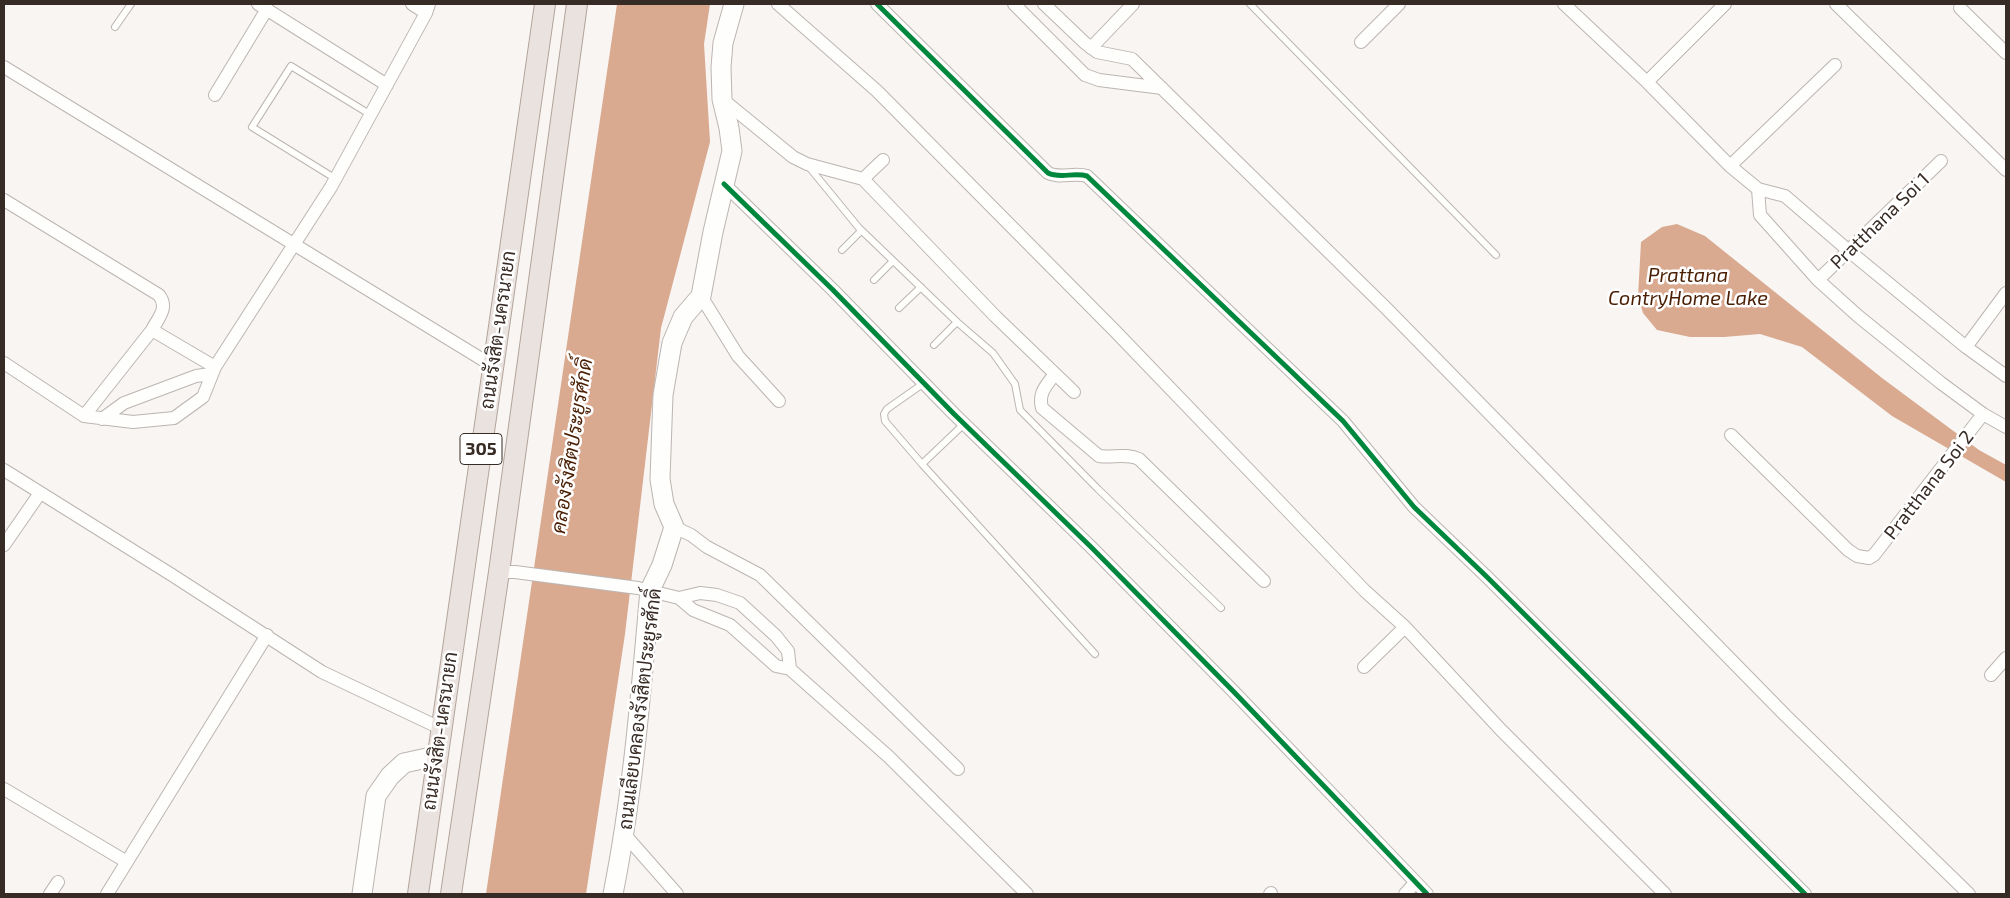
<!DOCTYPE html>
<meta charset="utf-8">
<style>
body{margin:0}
#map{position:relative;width:2010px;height:898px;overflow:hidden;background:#f8f5f2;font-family:"Exo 2",sans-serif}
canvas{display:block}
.frame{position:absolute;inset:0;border:5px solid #372b25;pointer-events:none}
</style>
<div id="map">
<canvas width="2010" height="898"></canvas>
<div class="frame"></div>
</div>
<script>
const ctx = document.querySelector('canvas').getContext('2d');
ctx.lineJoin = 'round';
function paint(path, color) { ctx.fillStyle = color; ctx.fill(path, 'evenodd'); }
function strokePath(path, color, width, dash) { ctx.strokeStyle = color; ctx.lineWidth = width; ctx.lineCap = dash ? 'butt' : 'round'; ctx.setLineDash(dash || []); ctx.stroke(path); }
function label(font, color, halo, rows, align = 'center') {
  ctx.font = font + ' "Exo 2",Sarabun,sans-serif'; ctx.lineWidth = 5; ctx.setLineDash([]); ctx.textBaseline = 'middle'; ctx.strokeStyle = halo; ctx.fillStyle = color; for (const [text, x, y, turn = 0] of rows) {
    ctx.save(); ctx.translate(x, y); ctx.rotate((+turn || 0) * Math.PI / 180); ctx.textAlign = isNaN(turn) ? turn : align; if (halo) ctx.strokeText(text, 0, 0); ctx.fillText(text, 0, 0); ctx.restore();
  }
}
paint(new Path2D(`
 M 617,4 L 710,4 L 704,44 L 710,142 L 661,328 L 625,634 L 586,894 L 486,894 Z
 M 1677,224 L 1705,236 L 1882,378 L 1979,450 L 2006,465 L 2006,482 L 1892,416 L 1802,347 L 1760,334 L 1724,337 L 1690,337 L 1657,330 L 1643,313 L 1638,297 L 1641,242 L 1662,227 Z`), '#d9a990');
const lane = new Path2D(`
 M 1250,4 L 1496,255
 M 115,27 L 131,4
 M 809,167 L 859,228 L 957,322 L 934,345
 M 336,179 L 252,127 L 291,66 L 371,115
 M 842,250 L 861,231
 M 874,280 L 893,261
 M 899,308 L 921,287
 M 957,322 L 993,353 L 1015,384 L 1020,410 L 1098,489 L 1221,608
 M 924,383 L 887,409 L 884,414 L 885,421 L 922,464 L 964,424
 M 922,464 L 1095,654`);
const street = new Path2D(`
 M 258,4 L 387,85
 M 412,4 L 426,13
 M 778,4 L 877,91 L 1115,331 L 1365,591 L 1405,627 L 1501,730 L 1665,894
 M 877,4 L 1048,173 C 1060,179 1074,172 1087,176 L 1343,421 L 1414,507 L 1487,577 L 1805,894
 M 1014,4 L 1085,75 L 1099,80 L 1162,88
 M 1044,4 L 1085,43 L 1097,52 L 1132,59 L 1386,308 L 1785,715 L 1969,894
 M 1564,4 L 1647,82 L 1730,166 L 1758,189 L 1785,196 L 1849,251 L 1966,347 L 2006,376
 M 1836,4 L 2006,170
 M 1960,8 L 2006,53
 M 1361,42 L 1399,4
 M 1091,48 L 1133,4
 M 4,67 L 493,366
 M 1647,82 L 1725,4
 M 215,95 L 267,9
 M 722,99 L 793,157 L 807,164 L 863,179 L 995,316 L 1074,392
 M 1730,166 L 1835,65
 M 863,179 L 883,160
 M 724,184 L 833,290 L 954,414 L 1092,548 L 1234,692 L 1427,894
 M 1758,189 L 1760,215 L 1818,280 L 1858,316 L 1941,383 L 1983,414 L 2006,427
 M 4,200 L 159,295 C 169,308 158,318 152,330 L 215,367
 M 1818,280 L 1941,161
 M 701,296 L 738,356 L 779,401
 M 1966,347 L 2006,293
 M 4,363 L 84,416 L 133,422 L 174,418 L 203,397 L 215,367 L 331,187 L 426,13 L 429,4
 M 1054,375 C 1046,386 1038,393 1042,408 L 1099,456 C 1112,458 1126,453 1139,459 L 1264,581
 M 84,416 L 152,330
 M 102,419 L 124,403 L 196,376 L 211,374
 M 1731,435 L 1848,550 L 1857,556 L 1869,558 L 1874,555 L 1983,414
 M 4,470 L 172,575 L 322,672 L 440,728
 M 674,527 L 691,535 L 707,547 L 760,575 L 958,769
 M 4,545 L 40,493
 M 499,572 L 515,572 L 638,588 L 679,598 L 693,610 L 730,625 L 776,666 L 790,669 L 889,757 L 1027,894
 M 679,598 L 700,593 L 717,595 L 740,603 L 776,636 L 788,651 L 790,669
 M 1364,667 L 1405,627
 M 1991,675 L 2006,658
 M 4,789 L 127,862
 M 625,835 L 677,894
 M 50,894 L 58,882
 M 107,894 L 267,635
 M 1270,894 L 1271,893
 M 1405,894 L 1415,883`);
const secondary = new Path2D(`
 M 362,894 L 376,796 L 390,776 L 404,763 L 436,756
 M 613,894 C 633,794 641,692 650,590 L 662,565 L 674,527 L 664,504 L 660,479 L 663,395 L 672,343 L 683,317 L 701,296 L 713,232 L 732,151 L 729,128 L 722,99 L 721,67 L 723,43 L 734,4`);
const primary = new Path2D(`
 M 418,894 L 545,4
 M 451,894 L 499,572 L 577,4`);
strokePath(lane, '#bcb5b1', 8);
strokePath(street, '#bcb5b1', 14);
strokePath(secondary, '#bcb5b1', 21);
strokePath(primary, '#b2a39a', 22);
strokePath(lane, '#fefefd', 6);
strokePath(street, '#fefefd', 12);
strokePath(secondary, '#fefefd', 19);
strokePath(primary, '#eae2de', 20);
strokePath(new Path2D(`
 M 877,4 L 1048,173 C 1060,179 1074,172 1087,176 L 1343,421 L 1414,507 L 1487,577 L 1805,894
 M 724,184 L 833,290 L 954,414 L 1092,548 L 1234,692 L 1427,894`), '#00873e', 5);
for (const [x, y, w] of [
 [481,449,42]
]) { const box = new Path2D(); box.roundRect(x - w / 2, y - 15.5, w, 31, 4); ctx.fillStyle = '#fff'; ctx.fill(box); strokePath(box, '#372b25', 1); }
label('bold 18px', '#372b25', null, [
 ["305",481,449]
]);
label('19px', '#372b25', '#fff', [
 ["Pratthana Soi 1",1880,221,-44],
 ["ถนนรังสิต-นครนายก",498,330,-82],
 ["Pratthana Soi 2",1929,485,-52],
 ["ถนนเลียบคลองรังสิตประยูรศักดิ์",640,709,-83],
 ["ถนนรังสิต-นครนายก",440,731,-82]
]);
label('italic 20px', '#4a1f04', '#fff', [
 ["Prattana",1688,275],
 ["ContryHome Lake",1688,298],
 ["คลองรังสิตประยูรศักดิ์",572,446,-81]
]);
</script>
